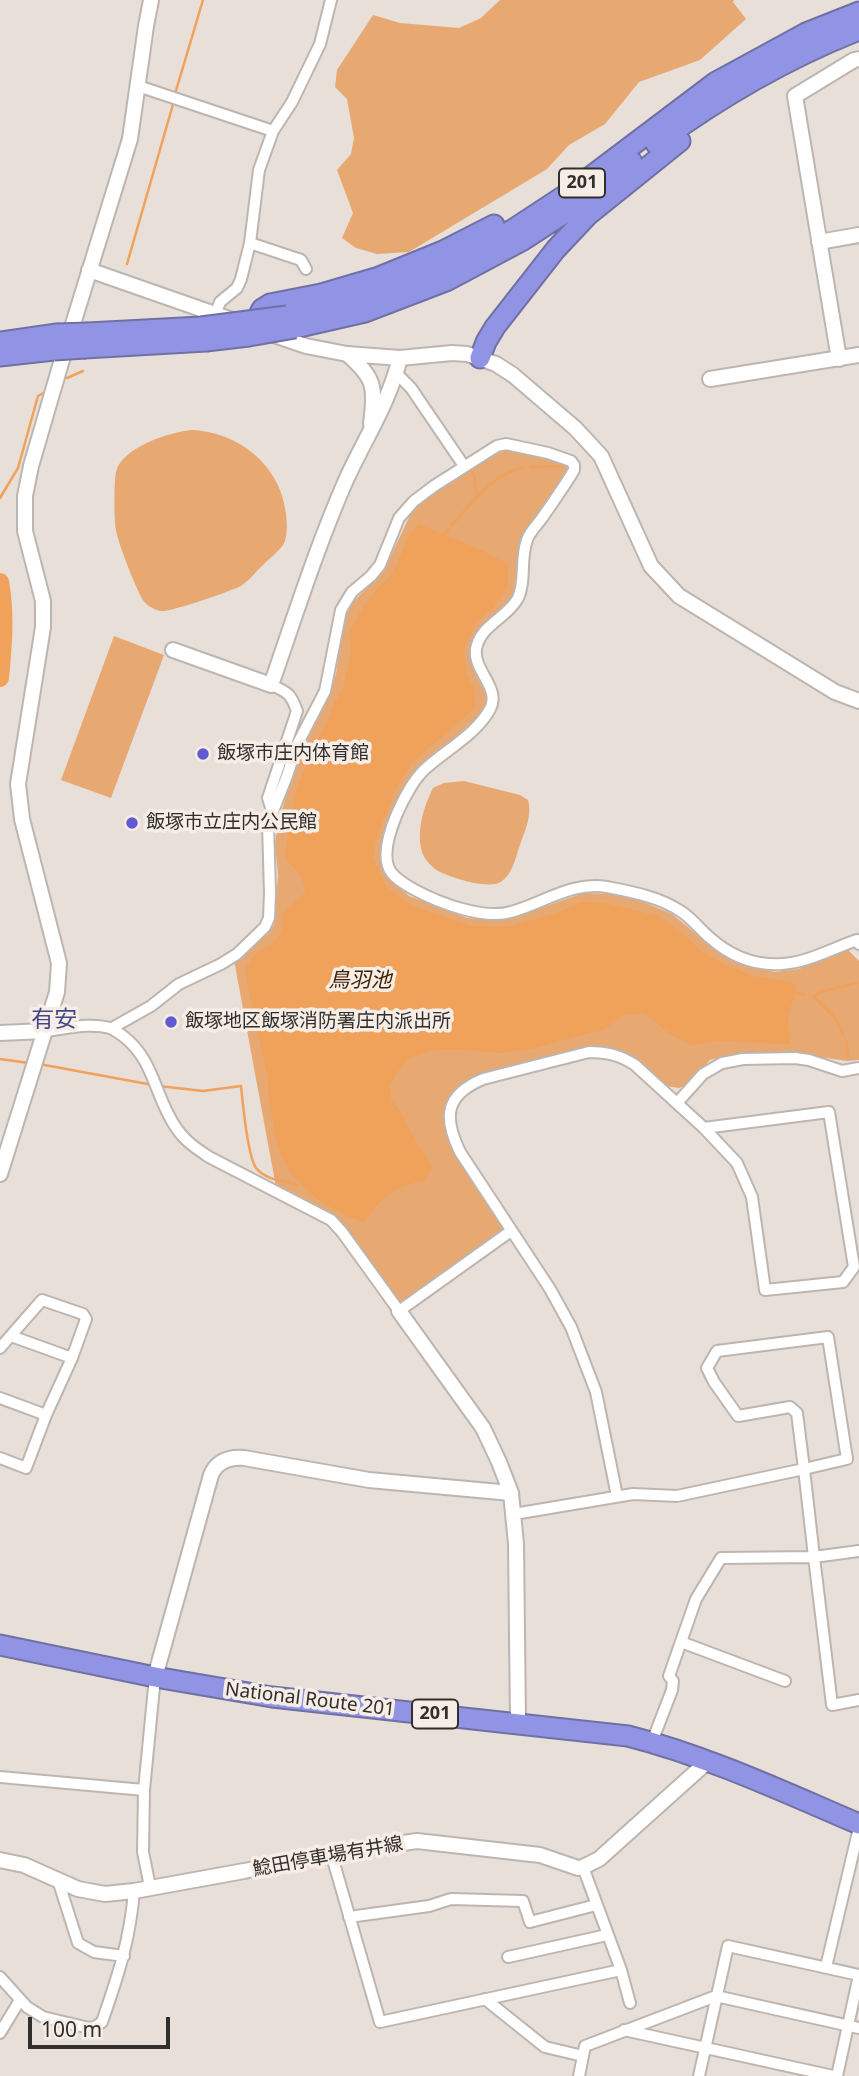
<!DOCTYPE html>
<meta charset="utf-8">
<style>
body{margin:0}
#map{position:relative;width:859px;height:2076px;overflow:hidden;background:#e8dfd9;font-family:"Noto Sans",sans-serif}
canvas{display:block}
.scale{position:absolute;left:28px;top:2017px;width:142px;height:32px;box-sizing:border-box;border:4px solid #312e2b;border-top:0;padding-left:9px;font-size:21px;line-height:24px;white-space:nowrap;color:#312e2b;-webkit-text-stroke:5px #f5ede6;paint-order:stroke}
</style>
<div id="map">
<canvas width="859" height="2076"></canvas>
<div class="scale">100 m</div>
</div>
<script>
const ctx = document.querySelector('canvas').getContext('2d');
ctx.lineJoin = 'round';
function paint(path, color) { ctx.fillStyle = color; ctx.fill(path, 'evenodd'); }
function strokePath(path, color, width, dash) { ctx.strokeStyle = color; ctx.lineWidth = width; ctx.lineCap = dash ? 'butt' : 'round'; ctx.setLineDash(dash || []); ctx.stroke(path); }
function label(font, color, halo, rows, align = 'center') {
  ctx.font = font + ' "Noto Sans","Noto Sans JP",sans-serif'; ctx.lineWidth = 7; ctx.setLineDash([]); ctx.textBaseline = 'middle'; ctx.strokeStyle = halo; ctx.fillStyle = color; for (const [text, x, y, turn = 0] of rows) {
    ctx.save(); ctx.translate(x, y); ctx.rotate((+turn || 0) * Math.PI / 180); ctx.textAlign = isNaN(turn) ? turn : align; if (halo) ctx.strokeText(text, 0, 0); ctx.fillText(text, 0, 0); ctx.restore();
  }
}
paint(new Path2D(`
 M 500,0 L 734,0 L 733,2 L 746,19 L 700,60 L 639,82 L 605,124 L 569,145 L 547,169 L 409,252 L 377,254 L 356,248 L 342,238 L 353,213 L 337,170 L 351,154 L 354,138 L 347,99 L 335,87 L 337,70 L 373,15 L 400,23 L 459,28 L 481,18 Z
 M 192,430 C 239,432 281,466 286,514 C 287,523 288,538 283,545 C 278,552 270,558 264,564 C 257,570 249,581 241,586 C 231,591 169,613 160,611 C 153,609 146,605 143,600 C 136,589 118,543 116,530 C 114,522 114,480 116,472 C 122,447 170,432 192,430 Z
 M 503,451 L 516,451 L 565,464 L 569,468 L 568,473 L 526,533 L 514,597 L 471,649 L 473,667 L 487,697 L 484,711 L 435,756 L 384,841 L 381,858 L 385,875 L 409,896 L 467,918 L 496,920 L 532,911 L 584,893 L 616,894 L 646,903 L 672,914 L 717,951 L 743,965 L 775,972 L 799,969 L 828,956 L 848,950 L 859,961 L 859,1060 L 847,1061 L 798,1054 L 741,1053 L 710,1060 L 686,1085 L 679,1088 L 666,1086 L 645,1068 L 597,1049 L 484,1076 L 447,1108 L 444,1123 L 447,1137 L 453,1149 L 505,1228 L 500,1236 L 402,1304 L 397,1302 L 346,1233 L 276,1187 L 234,960 L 267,935 L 274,925 L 278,875 L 275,844 L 278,823 L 296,764 L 328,697 L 336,674 L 344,618 L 354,601 L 371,584 L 388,562 L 412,511 L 428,497 L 469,469 Z
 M 114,636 L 164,655 L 111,798 L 61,780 Z
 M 464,781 L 520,795 L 528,800 C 532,815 526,828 521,842 C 516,855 514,872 502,881 C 491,891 447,877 435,869 C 430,865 424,858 422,852 C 416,831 424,806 433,788 L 444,783 Z`), '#e7a871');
paint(new Path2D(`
 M 418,524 L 477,548 L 508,564 L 508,586 L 492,609 L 476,622 L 463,650 L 467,676 L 473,686 L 476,706 L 457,724 L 412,762 L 394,792 L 376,839 L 373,859 L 386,887 L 412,906 L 471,926 L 512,926 L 556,913 L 582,902 L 604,903 L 658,916 L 681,932 L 701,951 L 718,961 L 752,976 L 790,982 L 797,986 L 788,1016 L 790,1044 L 714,1041 L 692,1045 L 672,1035 L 643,1013 L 622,1016 L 603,1030 L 573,1037 L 533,1049 L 500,1053 L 467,1050 L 434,1050 L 410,1058 L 397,1072 L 390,1087 L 391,1100 L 400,1111 L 420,1149 L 426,1155 L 431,1168 L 425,1180 C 396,1187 381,1196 365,1222 C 334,1214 301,1191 285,1163 C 276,1147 273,1124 270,1106 C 268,1094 269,1081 266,1069 C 259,1035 250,1003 245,969 L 254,955 L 272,944 L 280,934 L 283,925 L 282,914 L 305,893 C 304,878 299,871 287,862 L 285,852 L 297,789 L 311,753 L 329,718 L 333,705 L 343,689 L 351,653 L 350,631 L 362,609 L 375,591 L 391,575 L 398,563 L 406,541 Z`), '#f0a15a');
strokePath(new Path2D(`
 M 175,94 L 203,0
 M 127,264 L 174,101
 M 67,378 L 83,371
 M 531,467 L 564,466
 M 470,469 L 474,476 L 477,495
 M 0,498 L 18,468 L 38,396 L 47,391
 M 452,525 C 471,504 492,474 522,468
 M 445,534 L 448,529
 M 795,993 L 804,994
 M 813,996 L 837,1020 L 843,1034
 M 815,996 L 820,992 L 857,983
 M 846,1041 L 848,1056
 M 0,1059 L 29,1063
 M 39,1064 L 153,1085
 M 159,1086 L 203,1091 L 241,1086 C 243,1104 247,1155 256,1168 C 266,1180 282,1181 297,1184`), '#f0a15a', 2.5);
strokePath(new Path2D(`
 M 0,582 C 6,614 3,646 0,678`), '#f0a15a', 18);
const street = new Path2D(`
 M 138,86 L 273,131
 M 250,243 L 301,260 L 306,269
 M 215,315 L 220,302 L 237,288 L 241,279 L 250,243 L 259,170 L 273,131 L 292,102 L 320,44 L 331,0
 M 396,373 L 411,388 L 464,466
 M 271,685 C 288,692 291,694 297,711 L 268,798 L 273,814
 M 112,1028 L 151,1006 L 179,984 L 221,964 L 237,954 L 265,927 L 269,918 L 270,893 L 268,824 L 287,776 L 297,745 L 325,691 L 341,610 L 352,592 L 371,576 L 380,565 L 399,518 L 414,501 L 434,486 L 497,446 L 506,444 L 548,453 L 571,461 L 574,465 L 574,470 C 564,487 553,502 542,518 C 537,525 529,533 527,540 C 520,558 526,581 518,598 C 508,617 483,624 477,645 C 469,668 502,687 490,709 C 476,735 445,750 424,770 C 406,787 380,842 388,866 C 391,877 406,885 415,890 C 439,903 484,920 511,912 C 544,903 572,881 607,887 C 633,892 660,897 682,912 C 692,919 700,929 709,937 C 729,955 754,966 782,964 C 807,963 833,948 857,940 L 859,944
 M 45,1031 C 65,1029 90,1022 110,1028 C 115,1030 119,1033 123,1036 C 155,1060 155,1099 177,1129 C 185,1141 197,1149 209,1157 L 331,1220 L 342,1232 L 399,1311 L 511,1231
 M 677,1103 L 703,1074 L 722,1063 L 743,1059 L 795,1058 L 809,1060 L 842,1071 L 859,1068
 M 829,1112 L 854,1267 L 843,1282 L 765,1290 L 752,1197 L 737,1163 L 704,1128 Z
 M 11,1336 L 72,1358
 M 828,1337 L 847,1459 L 804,1469 L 797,1413 L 790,1407 L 738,1416 L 714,1382 L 707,1368 L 717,1351 Z
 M 0,1348 L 42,1300 L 83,1314 L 86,1319 L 72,1358 L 46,1415 L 26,1468 L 0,1458
 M 0,1398 L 46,1415
 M 617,1496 L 596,1392 L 571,1327 L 550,1289 L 460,1152 C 443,1117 445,1095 483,1079 L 589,1052 C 607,1052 620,1055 635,1065 L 704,1128
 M 514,1514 L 633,1494 L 677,1496 L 804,1469 L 814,1557 L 721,1558 L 696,1599 L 669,1676 L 673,1681 L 672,1690 L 652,1742
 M 859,1551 L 814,1557 L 832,1705 L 859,1700
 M 681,1642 L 785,1681
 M 0,1777 L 144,1790
 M 331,1853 L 380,2022 L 621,1970
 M 583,1867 L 621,1970 L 630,2003
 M 58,1880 L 78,1943 L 94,1952 L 124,1956
 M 150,1887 L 143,1852 L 144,1790 L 155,1677
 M 349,1917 L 429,1906 L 451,1899 L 523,1901 L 530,1922 L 596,1905
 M 508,1957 L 607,1935
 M 826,1967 L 859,1828
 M 0,1977 L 27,2007 L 43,2017 L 89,2028 L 95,2027 L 102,2022 C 118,1976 130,1940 134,1891
 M 485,1999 L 545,2047 L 583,2056
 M 624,2030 L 833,2076
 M 0,2033 L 20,2000
 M 579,2076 L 585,2046 L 716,1996 L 859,2028
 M 699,2076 L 728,1946 L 859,1975
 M 837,2076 L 859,1975`);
const secondary = new Path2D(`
 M 819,242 L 859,235
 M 89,270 L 235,321
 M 271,334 L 306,346 L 347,354 L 400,358 L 452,353 L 467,354 L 496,364 L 513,375 L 575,428 L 601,456 L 651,566 L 679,596 L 835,692 L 859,701
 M 347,354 C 376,379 375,387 371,424
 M 839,359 L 795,96 L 854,60 L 859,59
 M 710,379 L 859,355
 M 173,650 L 271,685 C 295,616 317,546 346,480 C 366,436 388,405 400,358
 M 0,1033 L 45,1031
 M 0,1174 L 57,992 L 59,963 L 22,819 L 18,784 L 43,627 L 43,601 L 25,531 L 25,496 L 31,466 L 61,363 L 130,139 L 146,26 L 151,0
 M 399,1311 L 483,1428 L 499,1462 L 511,1493 L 516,1544 L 518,1723
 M 155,1677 L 211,1475 C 217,1461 229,1457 244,1458 L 369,1480 L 511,1493
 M 0,1860 L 24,1865 L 78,1889 L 105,1894 L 134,1891 L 244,1871 L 331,1853 L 417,1841 L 540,1855 L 578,1868 L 583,1867 L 599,1859 L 707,1762`);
const highway = new Path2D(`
 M 656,144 C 720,97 785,59 859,30
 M 287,316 L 364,296 L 443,267 L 512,230 L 573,190 L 716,82 L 806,33 L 859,12
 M 253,327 L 262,309 L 270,304 L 321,294 L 379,277 L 443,251 L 494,225
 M 295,328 L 365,312 L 446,281 L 523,240 L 580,203 L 632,162
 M 88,333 L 201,327
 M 0,342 L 57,334
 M 85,348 L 206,341
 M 0,356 L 54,350
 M 480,358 L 486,342 L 495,327 L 556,249 L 588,215 L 680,141
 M 0,1645 L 155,1677 L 272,1697 L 628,1736 C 707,1756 784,1792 859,1824`);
strokePath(street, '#bdb5af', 14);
strokePath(secondary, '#bdb5af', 18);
strokePath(highway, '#6f70a3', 23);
strokePath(street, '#fff', 10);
strokePath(secondary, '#fff', 14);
strokePath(highway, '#9194e4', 19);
const highwayBridge = new Path2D(`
 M 201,327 L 287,316
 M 57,334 L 88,333
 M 206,341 L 249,336 L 295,328
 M 54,350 L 85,348`);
strokePath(highwayBridge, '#6f70a3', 23, []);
strokePath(highwayBridge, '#9194e4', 19);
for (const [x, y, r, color] of [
 [203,754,7,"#615ad3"],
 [132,823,7,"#615ad3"],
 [171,1022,7,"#615ad3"]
]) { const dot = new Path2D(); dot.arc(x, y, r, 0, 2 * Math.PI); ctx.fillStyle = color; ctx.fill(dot); strokePath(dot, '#f5ede6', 2.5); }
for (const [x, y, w] of [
 [582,183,46],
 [435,1714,46]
]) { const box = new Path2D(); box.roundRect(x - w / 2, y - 14.5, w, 29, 5); ctx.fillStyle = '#f5ede6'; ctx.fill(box); strokePath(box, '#312e2b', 2); }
label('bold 18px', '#312e2b', null, [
 ["201",582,183],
 ["201",435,1714]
]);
label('19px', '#312e2b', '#f5ede6', [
 ["飯塚市庄内体育館",217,754],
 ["飯塚市立庄内公民館",146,823],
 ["飯塚地区飯塚消防署庄内派出所",185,1022]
], 'left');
label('19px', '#312e2b', '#f5ede6', [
 ["National Route 201",310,1700,7],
 ["鯰田停車場有井線",328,1857,-10]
]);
label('italic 21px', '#402202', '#f5ede6', [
 ["鳥羽池",360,981]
]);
label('23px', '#464684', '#f5ede6', [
 ["有安",54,1020]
]);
</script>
